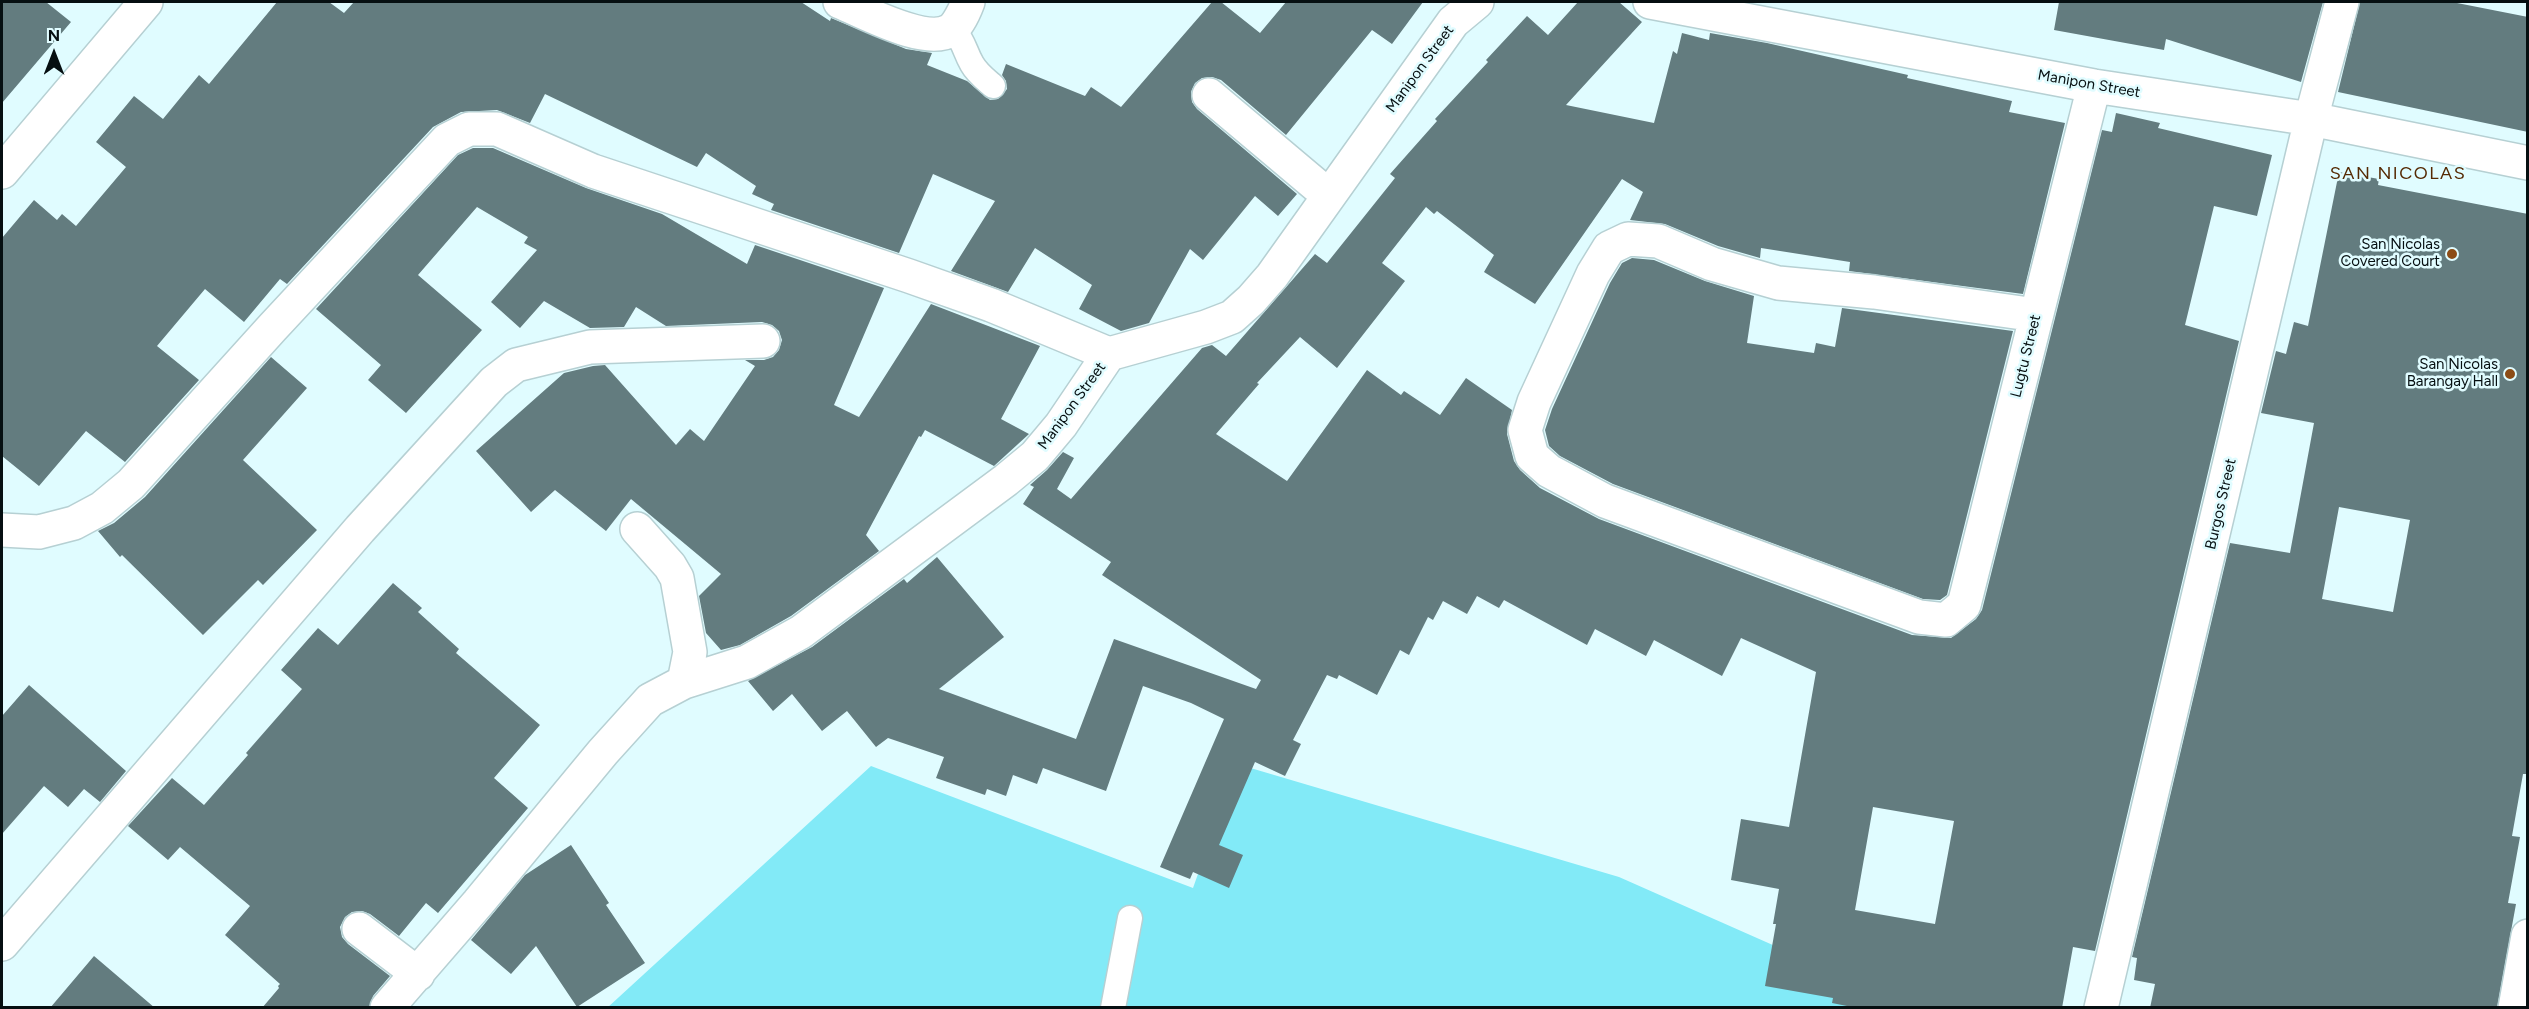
<!DOCTYPE html>
<style>
body{margin:0}
#map{position:relative;width:2529px;height:1009px;overflow:hidden;background:#e0fcff;font-family:Figtree,sans-serif}
canvas{display:block}
.frame{position:absolute;inset:0;border:3px solid #060f11;pointer-events:none}
.north{position:absolute;left:24px;top:24px;width:60px;height:60px;-webkit-text-stroke:4px #e0fcff;paint-order:stroke;rotate:0deg;font-size:16px;font-weight:700;line-height:24px;text-align:center;color:#060f11}
.north::after{content:'';display:block;margin:auto;width:21px;height:27px;background:#060f11;clip-path:polygon(50% 0,100% 100%,50% 72%,0 100%)}
</style>
<div id="map">
<canvas width="2529" height="1009"></canvas>
<div class="frame"></div>
<div class="north">N</div>
</div>
<script>
const ctx = document.querySelector('canvas').getContext('2d');
ctx.lineJoin = 'round';
function paint(path, color) { ctx.fillStyle = color; ctx.fill(path, 'evenodd'); }
function strokePath(path, color, width, dash) { ctx.strokeStyle = color; ctx.lineWidth = width; ctx.lineCap = dash ? 'butt' : 'round'; ctx.setLineDash(dash || []); ctx.stroke(path); }
function label(font, color, halo, rows, align = 'center') {
  ctx.font = font + ' Figtree,sans-serif'; ctx.lineWidth = 5; ctx.setLineDash([]); ctx.textBaseline = 'middle'; ctx.strokeStyle = halo; ctx.fillStyle = color; for (const [text, x, y, turn = 0] of rows) {
    ctx.save(); ctx.translate(x, y); ctx.rotate((+turn || 0) * Math.PI / 180); ctx.textAlign = isNaN(turn) ? turn : align; if (halo) ctx.strokeText(text, 0, 0); ctx.fillText(text, 0, 0); ctx.restore();
  }
}
paint(new Path2D(`
 M 1237,764 L 1619,877 L 1913,1007 L 607,1008 L 871,766 L 1193,888 Z`), '#82eaf7');
paint(new Path2D(`
 M 2,2 L 46,2 L 71,22 L 2,103 Z
 M 277,2 L 329,2 L 344,13 L 354,2 L 801,2 L 830,21 L 831,18 L 906,49 L 932,53 L 927,65 L 967,81 L 990,100 L 998,99 L 1007,89 L 1006,81 L 1002,75 L 1006,64 L 1085,96 L 1091,87 L 1121,107 L 1212,2 L 1221,2 L 1260,33 L 1286,2 L 1423,2 L 1392,44 L 1372,30 L 1286,135 L 1221,80 L 1212,77 L 1202,78 L 1195,83 L 1191,92 L 1192,102 L 1197,109 L 1297,194 L 1278,216 L 1255,196 L 1203,260 L 1190,249 L 1149,323 L 1121,331 L 1079,309 L 1092,285 L 1035,248 L 1008,292 L 951,271 L 995,201 L 933,174 L 899,253 L 771,210 L 774,204 L 752,194 L 756,186 L 706,153 L 697,167 L 545,94 L 530,123 L 497,110 L 461,112 L 433,127 L 287,284 L 280,279 L 244,322 L 205,289 L 157,346 L 199,380 L 125,462 L 86,431 L 39,486 L 2,456 L 2,238 L 34,200 L 57,220 L 62,214 L 76,226 L 126,167 L 96,142 L 134,96 L 163,119 L 199,75 L 209,84 Z
 M 1578,2 L 1619,2 L 1642,22 L 1566,105 L 1654,123 L 1673,51 L 1677,54 L 1682,33 L 1709,40 L 1710,33 L 1767,43 L 1908,75 L 1907,78 L 2012,101 L 2009,112 L 2065,123 L 2023,294 L 1849,271 L 1850,262 L 1761,248 L 1760,258 L 1718,246 L 1665,224 L 1630,220 L 1643,192 L 1622,179 L 1535,304 L 1484,272 L 1494,255 L 1437,211 L 1434,214 L 1426,207 L 1382,263 L 1405,281 L 1337,368 L 1300,337 L 1257,383 L 1259,384 L 1216,434 L 1287,481 L 1367,370 L 1401,395 L 1404,391 L 1440,415 L 1466,378 L 1512,410 L 1507,434 L 1514,461 L 1520,470 L 1540,488 L 1599,519 L 1912,635 L 1951,638 L 1976,619 L 1982,610 L 2102,130 L 2112,132 L 2116,113 L 2160,123 L 2158,128 L 2272,155 L 2257,216 L 2214,206 L 2185,325 L 2239,341 L 2095,951 L 2073,947 L 2062,1008 L 1857,1008 L 1832,1003 L 1833,998 L 1765,986 L 1776,924 L 1773,924 L 1779,889 L 1731,880 L 1741,819 L 1789,827 L 1816,672 L 1741,638 L 1722,676 L 1654,640 L 1646,656 L 1595,629 L 1587,645 L 1504,600 L 1499,608 L 1477,596 L 1467,614 L 1443,601 L 1433,620 L 1428,617 L 1409,655 L 1400,650 L 1377,695 L 1339,675 L 1337,679 L 1327,675 L 1293,740 L 1301,744 L 1285,776 L 1255,762 L 1219,845 L 1243,855 L 1229,888 L 1193,872 L 1190,879 L 1160,867 L 1224,719 L 1191,703 L 1143,686 L 1106,791 L 1043,768 L 1037,784 L 1013,775 L 1006,796 L 987,789 L 985,795 L 936,778 L 944,757 L 888,738 L 876,747 L 847,711 L 822,731 L 792,694 L 773,711 L 748,681 L 812,647 L 904,579 L 907,583 L 937,557 L 1004,637 L 939,689 L 1076,739 L 1114,639 L 1256,689 L 1261,680 L 1102,575 L 1111,562 L 1023,504 L 1034,487 L 1030,485 L 1047,470 L 1063,452 L 1074,458 L 1057,489 L 1071,499 L 1202,348 L 1212,345 L 1226,356 L 1315,254 L 1327,263 L 1395,178 L 1390,174 L 1437,121 L 1435,119 L 1488,62 L 1486,60 L 1527,16 L 1548,35 ZM 1873,807 L 1954,821 L 1935,924 L 1855,910 Z
 M 2059,2 L 2323,2 L 2301,82 L 2166,39 L 2164,50 L 2054,30 Z
 M 2360,2 L 2452,2 L 2528,17 L 2528,132 L 2338,92 Z
 M 473,148 L 493,148 L 586,188 L 662,214 L 747,264 L 755,245 L 884,288 L 834,405 L 859,417 L 931,304 L 1035,344 L 1040,346 L 1001,419 L 1029,434 L 994,466 L 925,430 L 921,437 L 919,436 L 866,535 L 879,551 L 791,616 L 740,645 L 721,650 L 706,633 L 699,596 L 721,574 L 631,499 L 606,531 L 555,490 L 531,512 L 476,451 L 564,373 L 593,366 L 605,365 L 676,445 L 690,429 L 704,441 L 755,366 L 745,360 L 764,360 L 773,357 L 779,350 L 782,340 L 779,331 L 772,325 L 762,322 L 666,326 L 636,307 L 624,327 L 590,328 L 544,301 L 520,328 L 491,302 L 537,250 L 524,243 L 528,237 L 477,207 L 418,275 L 482,330 L 406,413 L 368,380 L 381,365 L 316,309 L 458,155 Z
 M 2339,172 L 2379,179 L 2378,185 L 2528,214 L 2528,774 L 2523,774 L 2512,836 L 2520,837 L 2508,903 L 2516,904 L 2497,1008 L 2150,1008 L 2155,984 L 2134,980 L 2137,958 L 2132,957 L 2230,543 L 2290,553 L 2314,423 L 2261,413 L 2276,351 L 2286,354 L 2294,322 L 2308,326 ZM 2339,507 L 2410,520 L 2393,612 L 2322,599 Z
 M 1632,258 L 1654,260 L 1705,281 L 1754,296 L 1747,343 L 1814,353 L 1816,343 L 1835,347 L 1842,308 L 2013,331 L 1947,595 L 1940,600 L 1923,599 L 1613,484 L 1560,456 L 1549,446 L 1545,430 L 1552,409 L 1610,283 L 1622,263 Z
 M 271,357 L 307,388 L 243,460 L 317,530 L 263,585 L 258,580 L 203,635 L 122,555 L 120,557 L 98,531 L 114,523 L 145,497 Z
 M 393,583 L 422,608 L 418,612 L 459,649 L 456,653 L 540,725 L 494,778 L 528,808 L 438,913 L 426,903 L 399,936 L 370,914 L 362,911 L 352,912 L 345,917 L 340,927 L 342,937 L 348,944 L 390,976 L 373,996 L 369,1008 L 262,1008 L 279,988 L 278,986 L 280,984 L 225,935 L 250,906 L 180,847 L 168,860 L 128,826 L 172,778 L 204,805 L 248,755 L 246,753 L 302,689 L 281,670 L 318,628 L 338,645 Z
 M 29,685 L 126,771 L 100,802 L 84,789 L 68,807 L 44,786 L 2,834 L 2,716 Z
 M 571,845 L 609,903 L 606,905 L 645,963 L 577,1007 L 536,946 L 511,974 L 471,940 L 525,875 Z
 M 94,956 L 155,1008 L 50,1008 Z`), '#637c7f');
const service = new Path2D(`
 M 953,29 C 965,43 964,50 972,64 C 977,73 985,79 993,86
 M 1113,1008 L 1130,918`);
const minor = new Path2D(`
 M 840,2 C 865,12 926,46 951,30 C 958,25 965,10 968,2
 M 1650,2 L 2094,86 L 2311,119 L 2528,163
 M 1209,95 L 1329,196
 M 2036,315 L 1874,292 L 1778,283 L 1712,264 L 1658,241 L 1628,239 L 1609,248 L 1593,274 L 1534,402 L 1525,430 L 1532,456 L 1549,471 L 1605,501 L 1919,617 L 1946,620 L 1964,605 L 2094,86
 M 637,529 L 670,566 L 677,578 L 690,652 L 684,682
 M 2,530 L 39,532 L 74,523 L 102,508 L 131,484 L 272,328 L 447,140 L 469,129 L 497,129 L 593,171 L 909,276 L 991,305 L 1109,354
 M 359,929 L 418,974
 M 2,944 L 360,529 L 494,382 L 516,365 L 590,347 L 763,341
 M 387,1008 L 478,903 L 603,752 L 650,700 L 684,682 L 747,662 L 801,632 L 1006,480 L 1035,456 L 1061,425 L 1109,354 L 1206,327 L 1232,317 L 1251,300 L 1272,276 L 1453,22 L 1477,2
 M 2101,1008 L 2311,119 L 2342,2
 M 2515,1008 L 2528,936`);
const trunk = new Path2D(`
 M 2,172 L 146,2`);
strokePath(service, '#b6d0d3', 27);
strokePath(minor, '#b6d0d3', 36);
strokePath(trunk, '#b6d0d3', 36);
strokePath(service, '#fff', 24);
strokePath(minor, '#fff', 33);
strokePath(trunk, '#fff', 33);
for (const [x, y, r, color] of [
 [2452,254,6,"#8c4c16"],
 [2510,374,6,"#8c4c16"]
]) { const dot = new Path2D(); dot.arc(x, y, r, 0, 2 * Math.PI); ctx.fillStyle = color; ctx.fill(dot); strokePath(dot, '#e0fcff', 2); }
label('15px', '#060f11', '#e0fcff', [
 ["Manipon Street",1420,69,-54],
 ["Manipon Street",2089,84,10],
 ["Lugtu Street",2026,356,-76],
 ["Manipon Street",1072,406,-54],
 ["Burgos Street",2221,504,-77]
]);
label('15px', '#060f11', '#e0fcff', [
 ["San Nicolas",2440,245],
 ["Covered Court",2440,262],
 ["San Nicolas",2498,365],
 ["Barangay Hall",2498,382]
], 'right');
ctx.letterSpacing = '1.5px';
label('18px', '#552903', '#e0fcff', [
 ["SAN NICOLAS",2398,174]
]);
ctx.letterSpacing = '0px';
</script>
